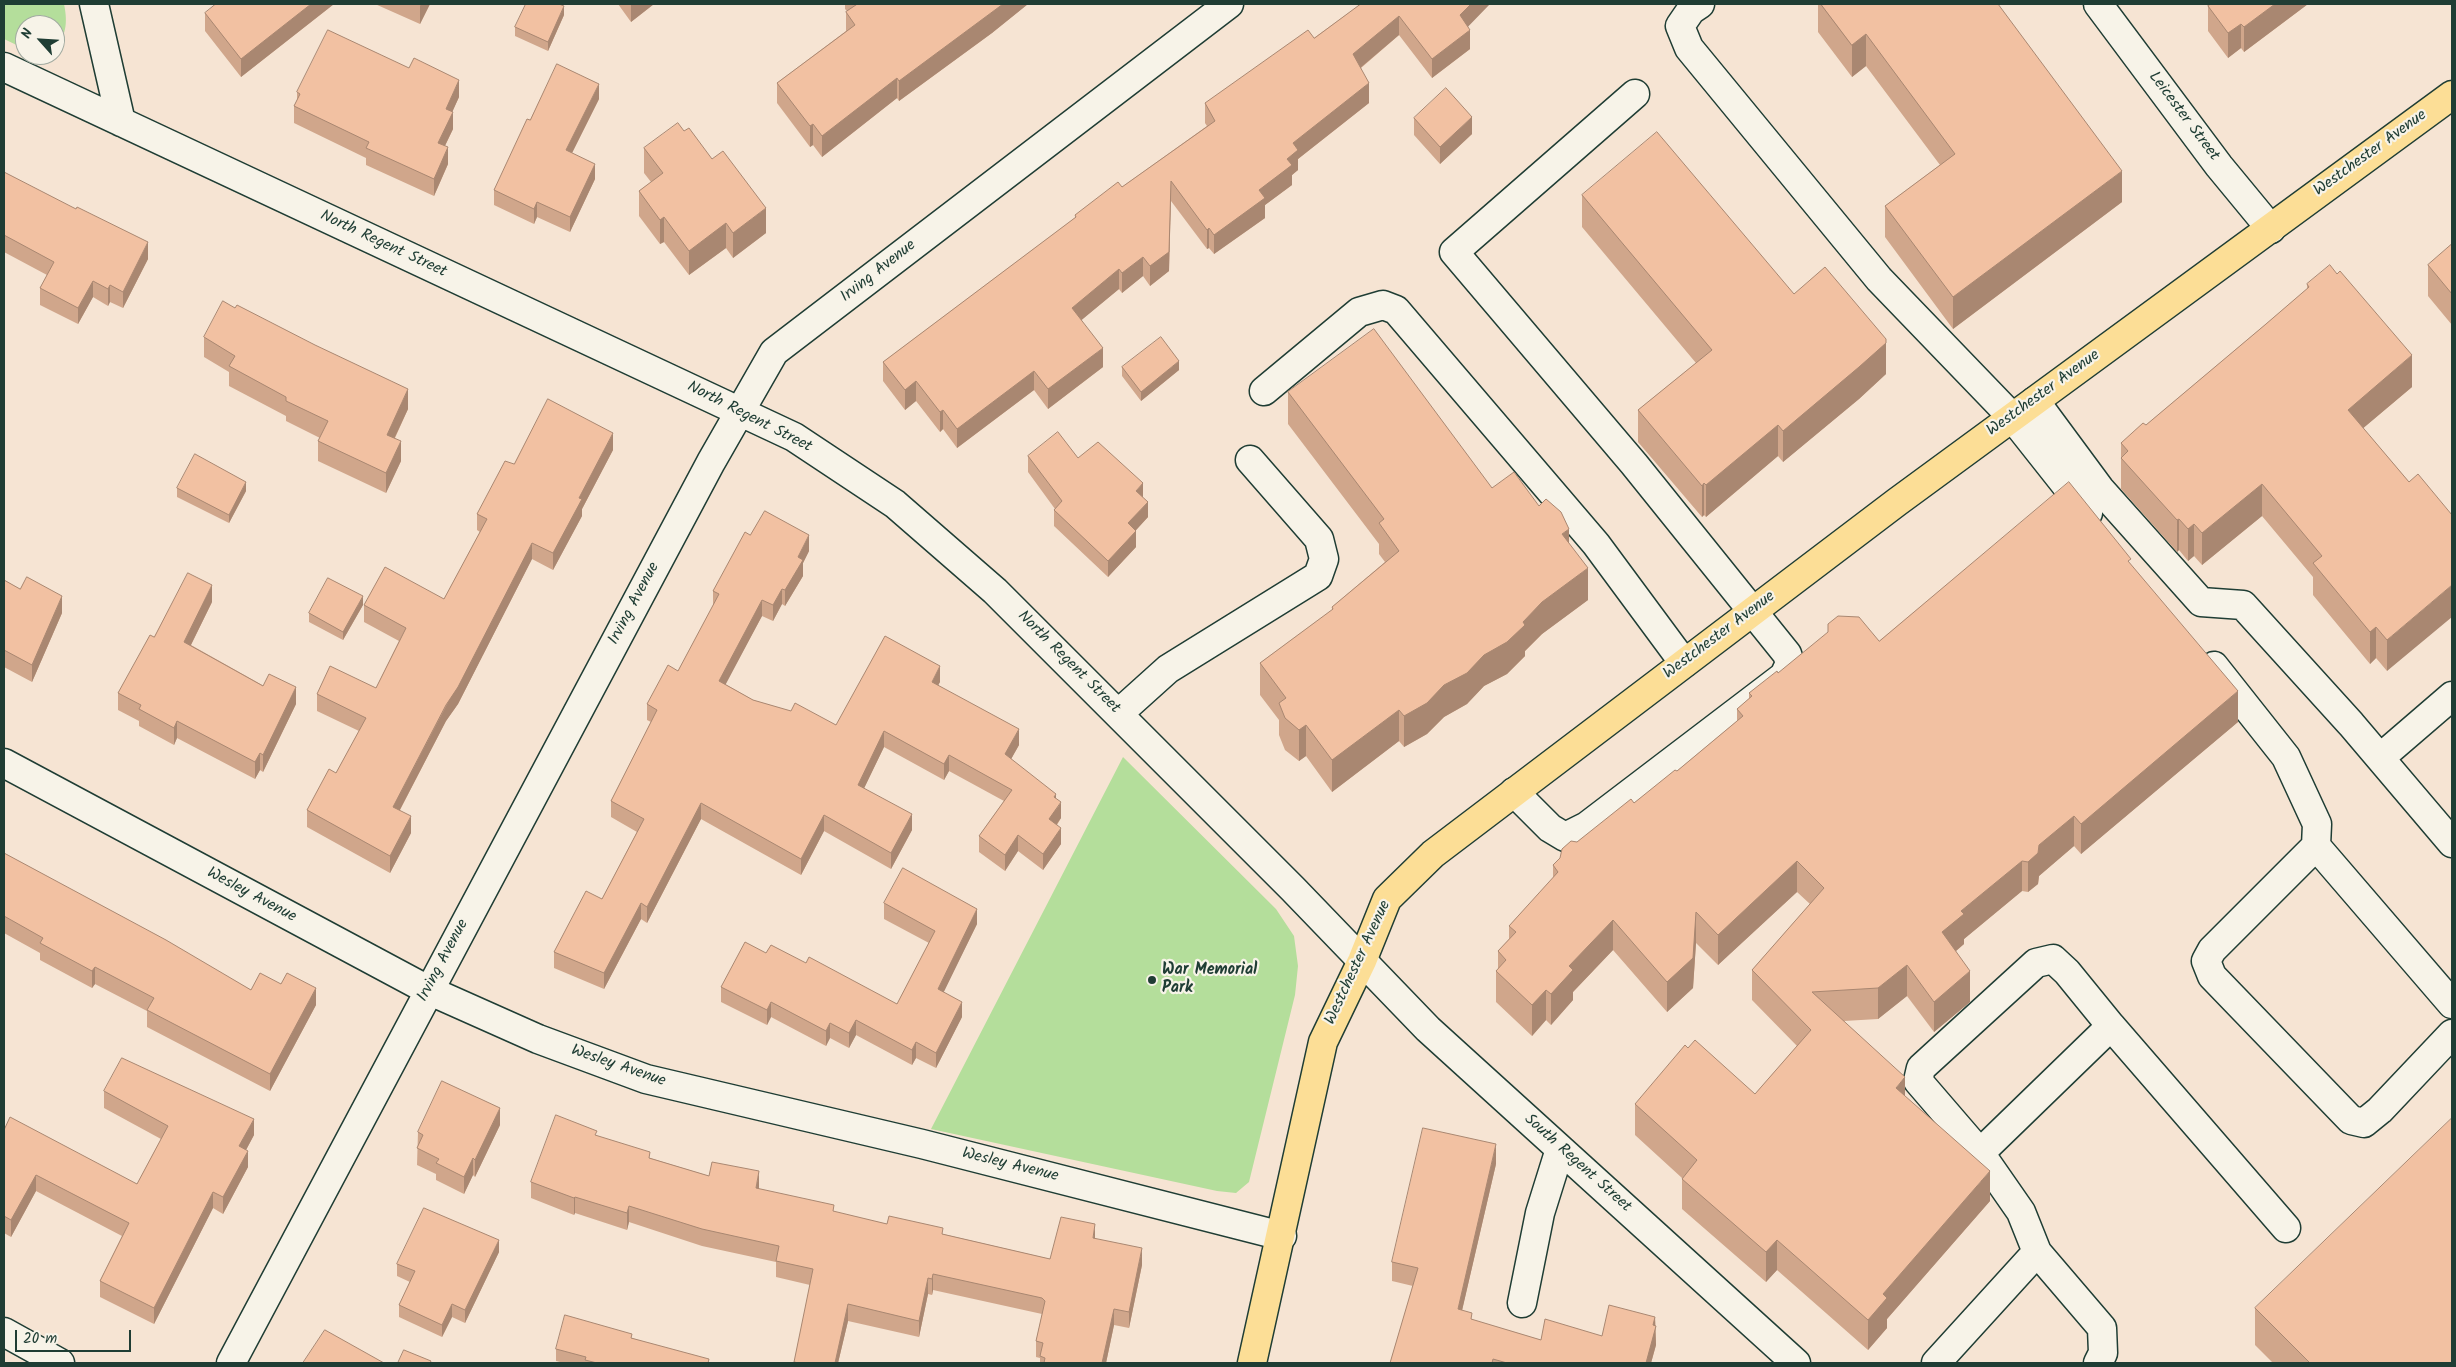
<!DOCTYPE html>
<style>
body{margin:0}
#map{position:relative;width:2456px;height:1367px;overflow:hidden;background:#f6e4d3;font-family:Kalam,sans-serif}
canvas{display:block}
.frame{position:absolute;inset:0;border:5px solid #1f3d34;pointer-events:none}
.north{position:absolute;left:15px;top:15px;width:50px;height:50px;box-sizing:border-box;background:#f7f3e8;border:1px solid #a1aaa0;border-radius:50%;rotate:296deg;font-size:14px;font-weight:700;line-height:20px;text-align:center;color:#1f3d34}
.north::after{content:'';display:block;margin:auto;width:18px;height:22px;background:#1f3d34;clip-path:polygon(50% 0,100% 100%,50% 72%,0 100%)}
.scale{position:absolute;left:15px;top:1330px;width:116px;height:22px;box-sizing:border-box;border:2px solid #1f3d34;border-top:0;padding-left:6px;font-size:15px;line-height:18px;white-space:nowrap;color:#1f3d34;-webkit-text-stroke:4px #f7f3e8;paint-order:stroke}
</style>
<div id="map">
<canvas width="2456" height="1367"></canvas>
<div class="frame"></div>
<div class="north">N</div>
<div class="scale">20 m</div>
</div>
<script>
const ctx = document.querySelector('canvas').getContext('2d');
ctx.lineJoin = 'round';
function paint(path, color) { ctx.fillStyle = color; ctx.fill(path, 'evenodd'); }
function strokePath(path, color, width, dash) { ctx.strokeStyle = color; ctx.lineWidth = width; ctx.lineCap = dash ? 'butt' : 'round'; ctx.setLineDash(dash || []); ctx.stroke(path); }
function label(font, color, halo, rows, align = 'center') {
  ctx.font = font + ' Kalam,sans-serif'; ctx.lineWidth = 4.5; ctx.setLineDash([]); ctx.textBaseline = 'middle'; ctx.strokeStyle = halo; ctx.fillStyle = color; for (const [text, x, y, turn = 0] of rows) {
    ctx.save(); ctx.translate(x, y); ctx.rotate((+turn || 0) * Math.PI / 180); ctx.textAlign = isNaN(turn) ? turn : align; if (halo) ctx.strokeText(text, 0, 0); ctx.fillText(text, 0, 0); ctx.restore();
  }
}
paint(new Path2D(`
 M 4,4 L 64,4 C 67,18 68,36 55,46 L 55,25 L 25,25 L 25,49 L 4,39 Z
 M 1123,757 L 1276,909 L 1294,936 L 1298,966 L 1295,995 L 1249,1182 L 1236,1193 L 1217,1191 L 931,1129 Z`), '#b4de9b');
const minor = new Path2D(`
 M 94,4 L 121,122
 M 1700,4 L 1691,10 L 1680,26 L 1689,48 L 1879,279 L 2012,417 L 2088,513
 M 2098,4 L 2219,166 L 2271,229
 M 4,67 L 794,437 L 895,504 L 995,591 L 1293,889 L 1428,1029 L 1796,1363
 M 1264,391 L 1359,312 L 1383,305 L 1396,310 L 1596,544 L 1684,663
 M 2035,401 L 2100,489 L 2201,602 L 2243,605 L 2351,724 L 2452,843
 M 2214,666 L 2286,757 L 2317,824 L 2316,846 L 2212,950 L 2206,961 L 2212,976 L 2351,1120 L 2364,1123 L 2380,1110 L 2452,1034
 M 1118,714 L 1168,669 L 1318,576 L 1324,559 L 1319,539 L 1250,460
 M 2380,758 L 2452,696
 M 4,763 L 428,990 L 538,1039 L 646,1079 L 922,1144 L 1282,1236
 M 1514,792 L 1550,828 L 1565,837 L 1587,826 L 1784,676 L 1790,663 L 1787,654 L 1634,464 L 1454,252 L 1635,94
 M 2316,846 L 2452,1004
 M 2111,1026 L 2286,1228
 M 1980,1153 L 2111,1026 L 2067,972 L 2053,959 L 2036,963 L 1921,1068 L 1918,1081 L 1980,1153 L 2021,1212 L 2037,1252
 M 1522,1303 L 1540,1213 L 1560,1149
 M 4,1332 L 60,1363
 M 231,1363 L 711,462 L 774,352 L 1229,4
 M 1936,1363 L 2037,1252 L 2102,1328 L 2103,1353 L 2098,1363`);
const major = new Path2D(`
 M 1252,1363 L 1323,1042 L 1362,961 L 1387,899 L 1433,854 L 1897,502 L 2452,95`);
strokePath(minor, '#1f3d34', 31);
strokePath(major, '#1f3d34', 31);
strokePath(minor, '#f7f3e8', 28);
strokePath(major, '#fcde96', 28);
paint(new Path2D(`
 M 334,4 L 241,77 L 205,31 L 205,13 Z
 M 375,4 L 430,4 L 420,24 Z
 M 618,4 L 654,4 L 631,22 Z
 M 845,4 L 1028,4 L 992,33 L 899,101 L 897,98 L 822,157 L 813,145 L 810,147 L 777,103 L 777,83 L 846,31 L 846,12 L 847,11 L 845,9 Z
 M 1361,4 L 1468,26 L 1470,49 L 1432,78 L 1399,35 L 1361,68 L 1369,103 L 1298,159 L 1298,170 L 1292,175 L 1292,185 L 1265,205 L 1265,218 L 1214,254 L 1209,248 L 1207,249 L 1171,201 L 1169,271 L 1150,286 L 1143,276 L 1122,293 L 1119,289 L 1081,320 L 1103,367 L 1048,409 L 1034,390 L 957,448 L 943,429 L 940,432 L 916,401 L 905,410 L 883,381 L 883,362 L 1075,218 L 1075,215 L 1122,187 L 1207,126 L 1205,123 L 1205,103 L 1314,38 Z
 M 1818,4 L 1998,4 L 2122,202 L 1953,329 L 1885,237 L 1885,206 L 1940,165 L 1866,66 L 1852,77 L 1818,32 Z
 M 2209,4 L 2308,4 L 2244,52 L 2241,48 L 2228,58 L 2208,31 L 2208,6 L 2209,5 Z
 M 564,15 L 548,51 L 515,36 L 515,27 Z
 M 297,92 L 459,97 L 452,112 L 453,129 L 445,146 L 448,164 L 434,196 L 366,165 L 366,158 L 294,123 L 294,106 L 297,100 Z
 M 599,99 L 572,153 L 595,179 L 570,232 L 537,217 L 534,224 L 494,205 L 494,190 L 530,120 Z
 M 1414,118 L 1472,134 L 1440,164 L 1414,135 Z
 M 644,148 L 766,233 L 733,258 L 726,248 L 689,275 L 664,242 L 660,244 L 639,216 L 639,191 L 651,182 L 644,173 Z
 M 4,172 L 148,259 L 123,308 L 110,302 L 108,306 L 93,297 L 78,324 L 40,305 L 40,288 L 47,275 L 4,252 Z
 M 1582,195 L 1794,294 L 1886,371 L 1886,374 L 1859,399 L 1783,462 L 1778,456 L 1706,517 L 1704,515 L 1702,517 L 1638,442 L 1638,410 L 1696,363 L 1582,227 Z
 M 2452,244 L 2452,325 L 2428,296 L 2428,265 Z
 M 2307,284 L 2412,387 L 2363,428 L 2409,482 L 2387,671 L 2376,658 L 2370,664 L 2313,595 L 2313,577 L 2262,516 L 2202,565 L 2194,556 L 2188,561 L 2179,550 L 2177,552 L 2121,489 L 2121,443 L 2146,425 L 2266,324 L 2307,289 Z
 M 204,337 L 408,409 L 395,438 L 401,461 L 386,493 L 318,461 L 318,441 L 320,438 L 286,421 L 286,416 L 229,386 L 229,372 L 204,357 Z
 M 1122,367 L 1179,370 L 1141,401 L 1122,376 Z
 M 1288,392 L 1492,488 L 1539,506 L 1569,543 L 1588,600 L 1542,634 L 1525,651 L 1525,656 L 1507,674 L 1484,686 L 1467,704 L 1444,717 L 1427,734 L 1404,747 L 1399,741 L 1332,792 L 1306,756 L 1299,761 L 1285,750 L 1279,735 L 1279,720 L 1260,695 L 1260,663 L 1332,610 L 1332,607 L 1385,562 L 1379,554 L 1379,544 L 1288,424 Z
 M 613,450 L 582,509 L 582,516 L 553,570 L 532,559 L 458,704 L 446,721 L 400,810 L 411,833 L 390,873 L 307,827 L 307,810 L 336,773 L 359,731 L 317,711 L 317,694 L 376,688 L 399,641 L 364,622 L 364,605 L 444,599 L 480,532 L 477,530 L 477,514 L 514,464 Z
 M 1028,456 L 1078,458 L 1148,517 L 1135,531 L 1136,547 L 1108,577 L 1054,526 L 1054,510 L 1055,509 L 1028,472 Z
 M 177,488 L 246,491 L 229,523 L 177,497 Z
 M 750,535 L 809,551 L 803,563 L 803,576 L 785,606 L 782,604 L 773,621 L 762,616 L 725,684 L 753,700 L 836,725 L 940,682 L 938,685 L 1019,745 L 1011,759 L 1056,799 L 1061,818 L 1057,825 L 1061,844 L 1043,870 L 1018,851 L 1005,871 L 979,852 L 979,836 L 1004,801 L 949,771 L 944,780 L 884,747 L 864,788 L 912,830 L 891,869 L 824,831 L 801,875 L 701,819 L 647,923 L 641,919 L 604,989 L 554,968 L 554,952 L 602,899 L 637,832 L 611,817 L 611,801 L 651,722 L 647,720 L 647,704 L 678,671 L 713,606 L 713,591 Z
 M 2131,565 L 2238,722 L 2081,854 L 2074,846 L 2039,876 L 2038,884 L 2028,892 L 2022,891 L 1964,939 L 1964,944 L 1956,951 L 1970,1002 L 1934,1032 L 1907,996 L 1878,1019 L 1844,1021 L 1990,1201 L 1887,1319 L 1887,1328 L 1868,1350 L 1777,1270 L 1766,1282 L 1682,1209 L 1682,1178 L 1635,1135 L 1635,1104 L 1755,1094 L 1797,1046 L 1752,1000 L 1752,970 L 1810,904 L 1797,892 L 1718,965 L 1696,943 L 1693,988 L 1667,1012 L 1613,950 L 1573,992 L 1573,1000 L 1551,1025 L 1546,1020 L 1532,1036 L 1496,1002 L 1496,971 L 1498,969 L 1498,951 L 1509,939 L 1509,926 L 1553,878 L 1553,865 L 1577,842 L 1634,803 L 1677,771 L 1737,721 L 1737,709 L 1749,699 L 1749,693 L 1778,673 Z
 M 4,580 L 62,613 L 32,682 L 4,667 Z
 M 212,602 L 191,645 L 296,704 L 263,772 L 260,770 L 255,779 L 177,738 L 174,745 L 139,726 L 139,721 L 118,710 L 118,693 L 154,637 Z
 M 363,605 L 343,640 L 309,622 L 309,613 Z
 M 4,853 L 251,990 L 316,1005 L 270,1091 L 147,1027 L 147,1011 L 95,984 L 92,988 L 40,960 L 40,953 L 4,933 Z
 M 884,903 L 977,924 L 943,992 L 962,1017 L 936,1068 L 916,1058 L 912,1065 L 856,1035 L 849,1048 L 830,1038 L 826,1046 L 771,1017 L 767,1025 L 721,1002 L 721,987 L 806,963 L 897,1004 L 929,943 L 884,919 Z
 M 104,1091 L 254,1135 L 246,1150 L 248,1167 L 223,1214 L 213,1208 L 154,1324 L 100,1297 L 100,1281 L 122,1236 L 36,1191 L 11,1237 L 4,1233 L 4,1234 L 4,1130 L 137,1184 L 161,1139 L 104,1108 Z
 M 500,1125 L 475,1177 L 473,1175 L 464,1194 L 436,1180 L 436,1174 L 417,1165 L 418,1132 Z
 M 597,1136 L 650,1158 L 709,1176 L 759,1187 L 759,1189 L 834,1212 L 887,1224 L 943,1234 L 1050,1259 L 1095,1238 L 1142,1265 L 1129,1328 L 1114,1325 L 1106,1363 L 1040,1363 L 1040,1358 L 1036,1357 L 1036,1341 L 1042,1314 L 933,1290 L 932,1295 L 928,1294 L 919,1337 L 848,1321 L 838,1363 L 794,1363 L 810,1285 L 776,1277 L 776,1262 L 702,1246 L 629,1222 L 627,1230 L 575,1213 L 574,1215 L 531,1198 L 531,1182 Z
 M 1496,1164 L 1462,1310 L 1472,1320 L 1541,1340 L 1602,1336 L 1655,1317 L 1656,1345 L 1651,1363 L 1390,1363 L 1413,1286 L 1392,1281 L 1392,1262 Z
 M 499,1252 L 465,1323 L 452,1317 L 442,1337 L 399,1317 L 399,1305 L 410,1282 L 397,1276 L 397,1264 Z
 M 2255,1308 L 2452,1363 L 2273,1363 L 2255,1345 Z
 M 632,1338 L 709,1363 L 564,1363 L 556,1361 L 556,1349 Z`), '#d0a68b');
paint(new Path2D(`
 M 311,4 L 334,4 L 241,77 L 241,59 Z
 M 421,4 L 430,4 L 420,24 L 420,6 Z
 M 632,4 L 654,4 L 631,22 L 631,5 Z
 M 1003,4 L 1028,4 L 992,33 L 899,101 L 899,81 Z
 M 1471,4 L 1490,4 L 1460,35 L 1460,15 Z
 M 2275,4 L 2308,4 L 2244,52 L 2244,27 Z
 M 564,6 L 564,15 L 548,51 L 548,42 Z
 M 1399,16 L 1399,35 L 1353,74 L 1353,54 Z
 M 2241,24 L 2241,48 L 2228,58 L 2228,33 Z
 M 1470,30 L 1470,49 L 1432,78 L 1432,59 Z
 M 1866,34 L 1866,66 L 1852,77 L 1852,45 Z
 M 897,78 L 897,98 L 822,157 L 822,136 Z
 M 459,80 L 459,97 L 446,126 L 446,109 Z
 M 1369,83 L 1369,103 L 1298,159 L 1298,170 L 1292,175 L 1292,185 L 1265,205 L 1265,218 L 1214,254 L 1214,235 L 1259,190 L 1287,159 L 1293,143 Z
 M 599,84 L 599,99 L 566,165 L 566,150 Z
 M 453,112 L 453,129 L 438,160 L 438,143 Z
 M 1472,117 L 1472,134 L 1440,164 L 1440,147 Z
 M 813,124 L 813,145 L 810,147 L 810,126 Z
 M 448,147 L 448,164 L 434,196 L 434,179 Z
 M 595,164 L 595,179 L 570,232 L 570,217 Z
 M 2122,171 L 2122,202 L 1953,329 L 1953,297 Z
 M 1171,181 L 1169,271 L 1150,286 L 1150,266 Z
 M 537,202 L 537,217 L 534,224 L 534,209 Z
 M 766,208 L 766,233 L 733,258 L 733,233 Z
 M 664,217 L 664,242 L 660,244 L 660,220 Z
 M 726,223 L 726,248 L 689,275 L 689,251 Z
 M 1209,228 L 1209,248 L 1207,249 L 1207,230 Z
 M 148,242 L 148,259 L 123,308 L 123,292 Z
 M 1143,257 L 1143,276 L 1122,293 L 1122,273 Z
 M 1119,269 L 1119,289 L 1072,328 L 1072,308 Z
 M 93,281 L 93,297 L 78,324 L 78,308 Z
 M 110,285 L 110,302 L 108,306 L 108,289 Z
 M 1886,339 L 1886,374 L 1859,399 L 1783,462 L 1783,431 Z
 M 1103,348 L 1103,367 L 1048,409 L 1048,389 Z
 M 2412,355 L 2412,387 L 2348,441 L 2348,410 Z
 M 1179,361 L 1179,370 L 1141,401 L 1141,392 Z
 M 1034,371 L 1034,390 L 957,448 L 957,429 Z
 M 916,381 L 916,401 L 905,410 L 905,390 Z
 M 408,389 L 408,409 L 387,454 L 387,435 Z
 M 943,410 L 943,429 L 940,432 L 940,412 Z
 M 1778,425 L 1778,456 L 1706,517 L 1706,485 Z
 M 613,433 L 613,450 L 582,509 L 582,516 L 553,570 L 553,553 L 579,498 Z
 M 401,441 L 401,461 L 386,493 L 386,473 Z
 M 246,482 L 246,491 L 229,523 L 229,515 Z
 M 1143,483 L 1143,498 L 1136,491 Z
 M 1704,483 L 1704,515 L 1702,517 L 1702,486 Z
 M 2262,484 L 2262,516 L 2202,565 L 2202,533 Z
 M 1148,502 L 1148,517 L 1128,539 L 1128,523 Z
 M 2179,519 L 2179,550 L 2177,552 L 2177,520 Z
 M 2194,524 L 2194,556 L 2188,561 L 2188,529 Z
 M 1569,529 L 1569,561 L 1562,534 Z
 M 1136,531 L 1136,547 L 1108,577 L 1108,561 Z
 M 809,535 L 809,551 L 803,563 L 803,576 L 785,606 L 785,590 L 798,557 Z
 M 532,543 L 532,559 L 458,704 L 446,721 L 393,823 L 393,807 Z
 M 1588,568 L 1588,600 L 1542,634 L 1525,651 L 1525,656 L 1507,674 L 1484,686 L 1467,704 L 1444,717 L 1427,734 L 1404,747 L 1404,716 L 1484,655 L 1523,622 L 1542,602 Z
 M 212,585 L 212,602 L 184,659 L 184,642 Z
 M 2452,585 L 2452,617 L 2387,671 L 2387,640 Z
 M 782,589 L 782,604 L 773,621 L 773,605 Z
 M 62,596 L 62,613 L 32,682 L 32,665 Z
 M 363,596 L 363,605 L 343,640 L 343,632 Z
 M 762,600 L 762,616 L 719,697 L 719,681 Z
 M 2376,627 L 2376,658 L 2370,664 L 2370,632 Z
 M 940,666 L 940,682 L 932,697 L 932,682 Z
 M 296,687 L 296,704 L 263,772 L 263,755 Z
 M 2238,691 L 2238,722 L 2081,854 L 2081,824 Z
 M 1399,710 L 1399,741 L 1332,792 L 1332,760 Z
 M 177,721 L 177,738 L 174,745 L 174,728 Z
 M 1306,725 L 1306,756 L 1299,761 L 1299,730 Z
 M 1019,729 L 1019,745 L 1005,770 L 1005,754 Z
 M 884,731 L 884,747 L 858,801 L 858,785 Z
 M 260,753 L 260,770 L 255,779 L 255,762 Z
 M 949,755 L 949,771 L 944,780 L 944,764 Z
 M 1056,794 L 1056,810 L 1061,802 L 1061,818 L 1049,835 L 1049,819 L 1054,797 Z
 M 701,803 L 701,819 L 647,923 L 647,907 Z
 M 912,814 L 912,830 L 891,869 L 891,853 Z
 M 824,815 L 824,831 L 801,875 L 801,859 Z
 M 411,816 L 411,833 L 390,873 L 390,856 Z
 M 2074,816 L 2074,846 L 2039,876 L 2038,884 L 2028,892 L 2028,862 L 2039,845 Z
 M 1061,828 L 1061,844 L 1043,870 L 1043,854 Z
 M 1018,835 L 1018,851 L 1005,871 L 1005,855 Z
 M 1797,861 L 1797,892 L 1718,965 L 1718,935 Z
 M 2022,861 L 2022,891 L 1964,939 L 1964,944 L 1942,963 L 1942,932 L 1961,911 Z
 M 641,903 L 641,919 L 604,989 L 604,973 Z
 M 977,909 L 977,924 L 938,1004 L 938,989 Z
 M 1696,912 L 1696,943 L 1693,988 L 1667,1012 L 1667,982 Z
 M 1613,920 L 1613,950 L 1573,992 L 1573,1000 L 1551,1025 L 1551,994 L 1569,966 Z
 M 1907,965 L 1907,996 L 1878,1019 L 1878,988 Z
 M 95,967 L 95,984 L 92,988 L 92,971 Z
 M 1970,971 L 1970,1002 L 1934,1032 L 1934,1002 Z
 M 316,988 L 316,1005 L 270,1091 L 270,1074 Z
 M 1546,990 L 1546,1020 L 1532,1036 L 1532,1005 Z
 M 771,1002 L 771,1017 L 767,1025 L 767,1010 Z
 M 962,1002 L 962,1017 L 936,1068 L 936,1053 Z
 M 856,1020 L 856,1035 L 849,1048 L 849,1033 Z
 M 830,1023 L 830,1038 L 826,1046 L 826,1031 Z
 M 916,1042 L 916,1058 L 912,1065 L 912,1050 Z
 M 1905,1077 L 1905,1107 L 1896,1088 Z
 M 500,1108 L 500,1125 L 475,1177 L 475,1160 Z
 M 254,1119 L 254,1135 L 239,1163 L 239,1146 Z
 M 1496,1144 L 1496,1164 L 1458,1328 L 1458,1309 Z
 M 248,1151 L 248,1167 L 223,1214 L 223,1197 Z
 M 473,1158 L 473,1175 L 464,1194 L 464,1177 Z
 M 759,1171 L 759,1187 L 756,1204 L 756,1188 Z
 M 1990,1171 L 1990,1201 L 1887,1319 L 1887,1328 L 1868,1350 L 1868,1320 L 1883,1294 Z
 M 36,1175 L 36,1191 L 11,1237 L 11,1220 Z
 M 213,1192 L 213,1208 L 154,1324 L 154,1308 Z
 M 575,1197 L 575,1213 L 574,1215 L 574,1198 Z
 M 629,1206 L 629,1222 L 627,1230 L 627,1213 Z
 M 1095,1224 L 1095,1240 L 1093,1238 Z
 M 499,1240 L 499,1252 L 465,1323 L 465,1310 Z
 M 1777,1240 L 1777,1270 L 1766,1282 L 1766,1252 Z
 M 1142,1248 L 1142,1265 L 1129,1328 L 1129,1312 Z
 M 933,1274 L 933,1290 L 932,1295 L 932,1279 Z
 M 928,1278 L 928,1294 L 919,1337 L 919,1321 Z
 M 452,1304 L 452,1317 L 442,1337 L 442,1325 Z
 M 848,1304 L 848,1321 L 838,1363 L 835,1363 Z
 M 1114,1309 L 1114,1325 L 1106,1363 L 1102,1363 Z
 M 1655,1317 L 1656,1345 L 1651,1363 L 1646,1363 L 1653,1325 Z`), '#a98771');
const building = new Path2D(`
 M 216,4 L 311,4 L 241,59 L 205,13 Z
 M 526,4 L 559,4 L 564,6 L 548,42 L 515,27 Z
 M 857,4 L 856,4 L 1003,4 L 899,81 L 897,78 L 822,136 L 813,124 L 810,126 L 777,83 L 855,25 L 846,12 Z
 M 1361,4 L 1471,4 L 1460,15 L 1470,30 L 1432,59 L 1399,16 L 1353,54 L 1369,83 L 1293,143 L 1298,150 L 1287,159 L 1292,165 L 1259,190 L 1265,198 L 1214,235 L 1209,228 L 1207,230 L 1171,181 L 1169,252 L 1150,266 L 1143,257 L 1122,273 L 1119,269 L 1072,308 L 1103,348 L 1048,389 L 1034,371 L 957,429 L 943,410 L 940,412 L 916,381 L 905,390 L 883,362 L 1076,217 L 1075,215 L 1118,182 L 1122,187 L 1215,121 L 1205,103 L 1308,30 L 1314,38 Z
 M 1821,4 L 1998,4 L 2122,171 L 1953,297 L 1885,206 L 1955,154 L 1866,34 L 1852,45 Z
 M 2211,4 L 2275,4 L 2244,27 L 2241,24 L 2228,33 L 2208,6 Z
 M 328,30 L 409,68 L 414,58 L 459,80 L 446,109 L 453,112 L 438,143 L 448,147 L 434,179 L 366,148 L 369,142 L 294,106 L 300,94 L 297,92 Z
 M 557,64 L 599,84 L 566,150 L 595,164 L 570,217 L 537,202 L 534,209 L 494,190 L 527,119 L 530,120 Z
 M 1446,88 L 1472,117 L 1440,147 L 1414,118 Z
 M 678,123 L 684,131 L 689,128 L 712,159 L 723,151 L 766,208 L 733,233 L 726,223 L 689,251 L 664,217 L 660,220 L 639,191 L 663,173 L 644,148 Z
 M 1657,132 L 1794,294 L 1825,267 L 1886,339 L 1886,343 L 1859,367 L 1783,431 L 1778,425 L 1706,485 L 1704,483 L 1702,486 L 1638,410 L 1712,350 L 1582,195 Z
 M 4,172 L 76,209 L 77,207 L 148,242 L 123,292 L 110,285 L 108,289 L 93,281 L 78,308 L 40,288 L 54,262 L 4,235 Z
 M 2452,244 L 2452,294 L 2428,265 Z
 M 2330,265 L 2337,274 L 2340,271 L 2412,355 L 2348,410 L 2409,482 L 2418,474 L 2452,515 L 2452,585 L 2387,640 L 2376,627 L 2370,632 L 2313,563 L 2322,556 L 2262,484 L 2202,533 L 2194,524 L 2188,529 L 2179,519 L 2177,520 L 2121,458 L 2128,451 L 2121,443 L 2143,423 L 2146,425 L 2266,324 L 2309,287 L 2307,284 Z
 M 223,301 L 235,308 L 237,305 L 315,345 L 408,389 L 387,435 L 401,441 L 386,473 L 318,441 L 328,421 L 286,401 L 286,397 L 229,366 L 235,356 L 204,337 Z
 M 1374,329 L 1492,488 L 1514,472 L 1539,506 L 1546,499 L 1561,512 L 1569,529 L 1562,534 L 1588,568 L 1542,602 L 1523,622 L 1525,625 L 1507,642 L 1484,655 L 1467,673 L 1444,685 L 1427,703 L 1404,716 L 1399,710 L 1332,760 L 1306,725 L 1299,730 L 1285,718 L 1279,703 L 1286,698 L 1260,663 L 1333,609 L 1332,607 L 1399,551 L 1379,523 L 1384,519 L 1288,392 Z
 M 1161,337 L 1179,361 L 1141,392 L 1122,367 Z
 M 548,399 L 613,433 L 579,498 L 582,499 L 553,553 L 532,543 L 458,687 L 446,705 L 393,807 L 411,816 L 390,856 L 307,810 L 329,769 L 336,773 L 366,718 L 317,694 L 330,666 L 376,688 L 406,628 L 364,605 L 385,567 L 444,599 L 487,519 L 477,514 L 505,461 L 514,464 Z
 M 1058,432 L 1078,458 L 1098,442 L 1143,483 L 1136,491 L 1148,502 L 1128,523 L 1136,531 L 1108,561 L 1054,510 L 1062,501 L 1028,456 Z
 M 195,454 L 246,482 L 229,515 L 177,488 Z
 M 2069,482 L 2131,559 L 2128,561 L 2238,691 L 2081,824 L 2074,816 L 2039,845 L 2038,853 L 2028,862 L 2022,861 L 1961,911 L 1964,914 L 1942,932 L 1970,971 L 1934,1002 L 1907,965 L 1878,988 L 1812,992 L 1905,1077 L 1896,1088 L 1990,1171 L 1883,1294 L 1887,1298 L 1868,1320 L 1777,1240 L 1766,1252 L 1682,1179 L 1697,1160 L 1635,1104 L 1685,1045 L 1688,1048 L 1695,1040 L 1755,1094 L 1811,1030 L 1752,970 L 1824,888 L 1797,861 L 1718,935 L 1696,912 L 1693,958 L 1667,982 L 1613,920 L 1569,966 L 1573,970 L 1551,994 L 1546,990 L 1532,1005 L 1496,971 L 1506,960 L 1498,951 L 1516,932 L 1509,926 L 1558,872 L 1553,865 L 1560,858 L 1562,849 L 1571,841 L 1577,842 L 1631,799 L 1634,803 L 1675,770 L 1677,771 L 1743,716 L 1737,709 L 1752,696 L 1749,693 L 1777,671 L 1778,673 L 1828,632 L 1828,624 L 1838,616 L 1859,617 L 1879,641 Z
 M 765,511 L 809,535 L 798,557 L 803,560 L 785,590 L 782,589 L 773,605 L 762,600 L 719,681 L 753,700 L 791,711 L 795,703 L 836,725 L 885,636 L 940,666 L 932,682 L 1019,729 L 1005,754 L 1056,794 L 1054,797 L 1061,802 L 1049,819 L 1061,828 L 1043,854 L 1018,835 L 1005,855 L 979,836 L 1012,790 L 949,755 L 944,764 L 884,731 L 858,785 L 912,814 L 891,853 L 824,815 L 801,859 L 701,803 L 647,907 L 641,903 L 604,973 L 554,952 L 586,891 L 602,899 L 644,819 L 611,801 L 657,710 L 647,704 L 668,665 L 678,671 L 719,594 L 713,591 L 745,532 L 750,535 Z
 M 188,573 L 212,585 L 184,642 L 263,686 L 269,674 L 296,687 L 263,755 L 260,753 L 255,762 L 177,721 L 174,728 L 139,709 L 141,705 L 118,693 L 150,635 L 154,637 Z
 M 27,577 L 62,596 L 32,665 L 4,650 L 4,580 L 20,589 Z
 M 328,578 L 363,596 L 343,632 L 309,613 Z
 M 4,853 L 166,940 L 251,990 L 260,973 L 281,984 L 287,973 L 316,988 L 270,1074 L 147,1010 L 154,998 L 95,967 L 92,971 L 40,943 L 43,938 L 4,916 Z
 M 903,868 L 977,909 L 938,989 L 962,1002 L 936,1053 L 916,1042 L 912,1050 L 856,1020 L 849,1033 L 830,1023 L 826,1031 L 771,1002 L 767,1010 L 721,987 L 745,942 L 766,953 L 771,945 L 806,963 L 809,957 L 897,1004 L 935,931 L 884,903 Z
 M 122,1058 L 254,1119 L 239,1146 L 248,1151 L 223,1197 L 213,1192 L 154,1308 L 100,1281 L 129,1223 L 36,1175 L 11,1220 L 4,1216 L 4,1217 L 4,1130 L 10,1117 L 137,1184 L 168,1126 L 104,1091 Z
 M 442,1081 L 500,1108 L 475,1160 L 473,1158 L 464,1177 L 436,1163 L 439,1159 L 417,1148 L 423,1135 L 418,1132 Z
 M 556,1115 L 597,1131 L 595,1135 L 650,1152 L 649,1158 L 709,1176 L 712,1162 L 759,1171 L 756,1188 L 834,1205 L 833,1211 L 887,1224 L 889,1216 L 943,1228 L 942,1234 L 1050,1259 L 1061,1217 L 1095,1224 L 1093,1238 L 1142,1248 L 1129,1312 L 1114,1309 L 1102,1363 L 1044,1363 L 1045,1358 L 1040,1356 L 1043,1343 L 1036,1341 L 1045,1301 L 1042,1298 L 933,1274 L 932,1279 L 928,1278 L 919,1321 L 848,1304 L 835,1363 L 799,1363 L 794,1362 L 813,1269 L 776,1261 L 779,1246 L 702,1229 L 629,1206 L 627,1213 L 575,1197 L 574,1198 L 531,1182 Z
 M 2452,1118 L 2452,1363 L 2310,1363 L 2255,1308 Z
 M 1423,1128 L 1496,1144 L 1458,1309 L 1472,1313 L 1471,1319 L 1541,1340 L 1545,1319 L 1602,1336 L 1609,1305 L 1655,1317 L 1653,1325 L 1656,1326 L 1646,1363 L 1507,1363 L 1493,1359 L 1492,1363 L 1390,1363 L 1418,1268 L 1392,1262 Z
 M 424,1208 L 499,1240 L 465,1310 L 452,1304 L 442,1325 L 399,1305 L 415,1271 L 397,1264 Z
 M 565,1315 L 632,1334 L 631,1338 L 709,1359 L 708,1363 L 597,1363 L 585,1360 L 586,1357 L 556,1349 Z
 M 325,1330 L 384,1363 L 303,1363 Z
 M 404,1350 L 431,1361 L 430,1363 L 398,1363 Z`);
paint(building, '#f2c1a2');
strokePath(building, '#a98771', 1);
for (const [x, y, r, color] of [
 [1152,980,5,"#1f3d34"]
]) { const dot = new Path2D(); dot.arc(x, y, r, 0, 2 * Math.PI); ctx.fillStyle = color; ctx.fill(dot); strokePath(dot, '#f7f3e8', 2); }
label('16px', '#1f3d34', '#f7f3e8', [
 ["Leicester Street",2183,117,53],
 ["Westchester Avenue",2371,154,-36],
 ["North Regent Street",383,245,25],
 ["Irving Avenue",879,272,-38],
 ["Westchester Avenue",2044,394,-36],
 ["North Regent Street",749,418,27],
 ["Irving Avenue",635,604,-62],
 ["Westchester Avenue",1720,636,-37],
 ["North Regent Street",1068,663,45],
 ["Wesley Avenue",251,896,28],
 ["Irving Avenue",444,961,-62],
 ["Westchester Avenue",1359,963,-65],
 ["Wesley Avenue",618,1067,19],
 ["South Regent Street",1577,1164,42],
 ["Wesley Avenue",1010,1166,14]
]);
label('bold 16px', '#1f3d34', '#f7f3e8', [
 ["War Memorial",1162,971],
 ["Park",1162,989]
], 'left');
</script>
